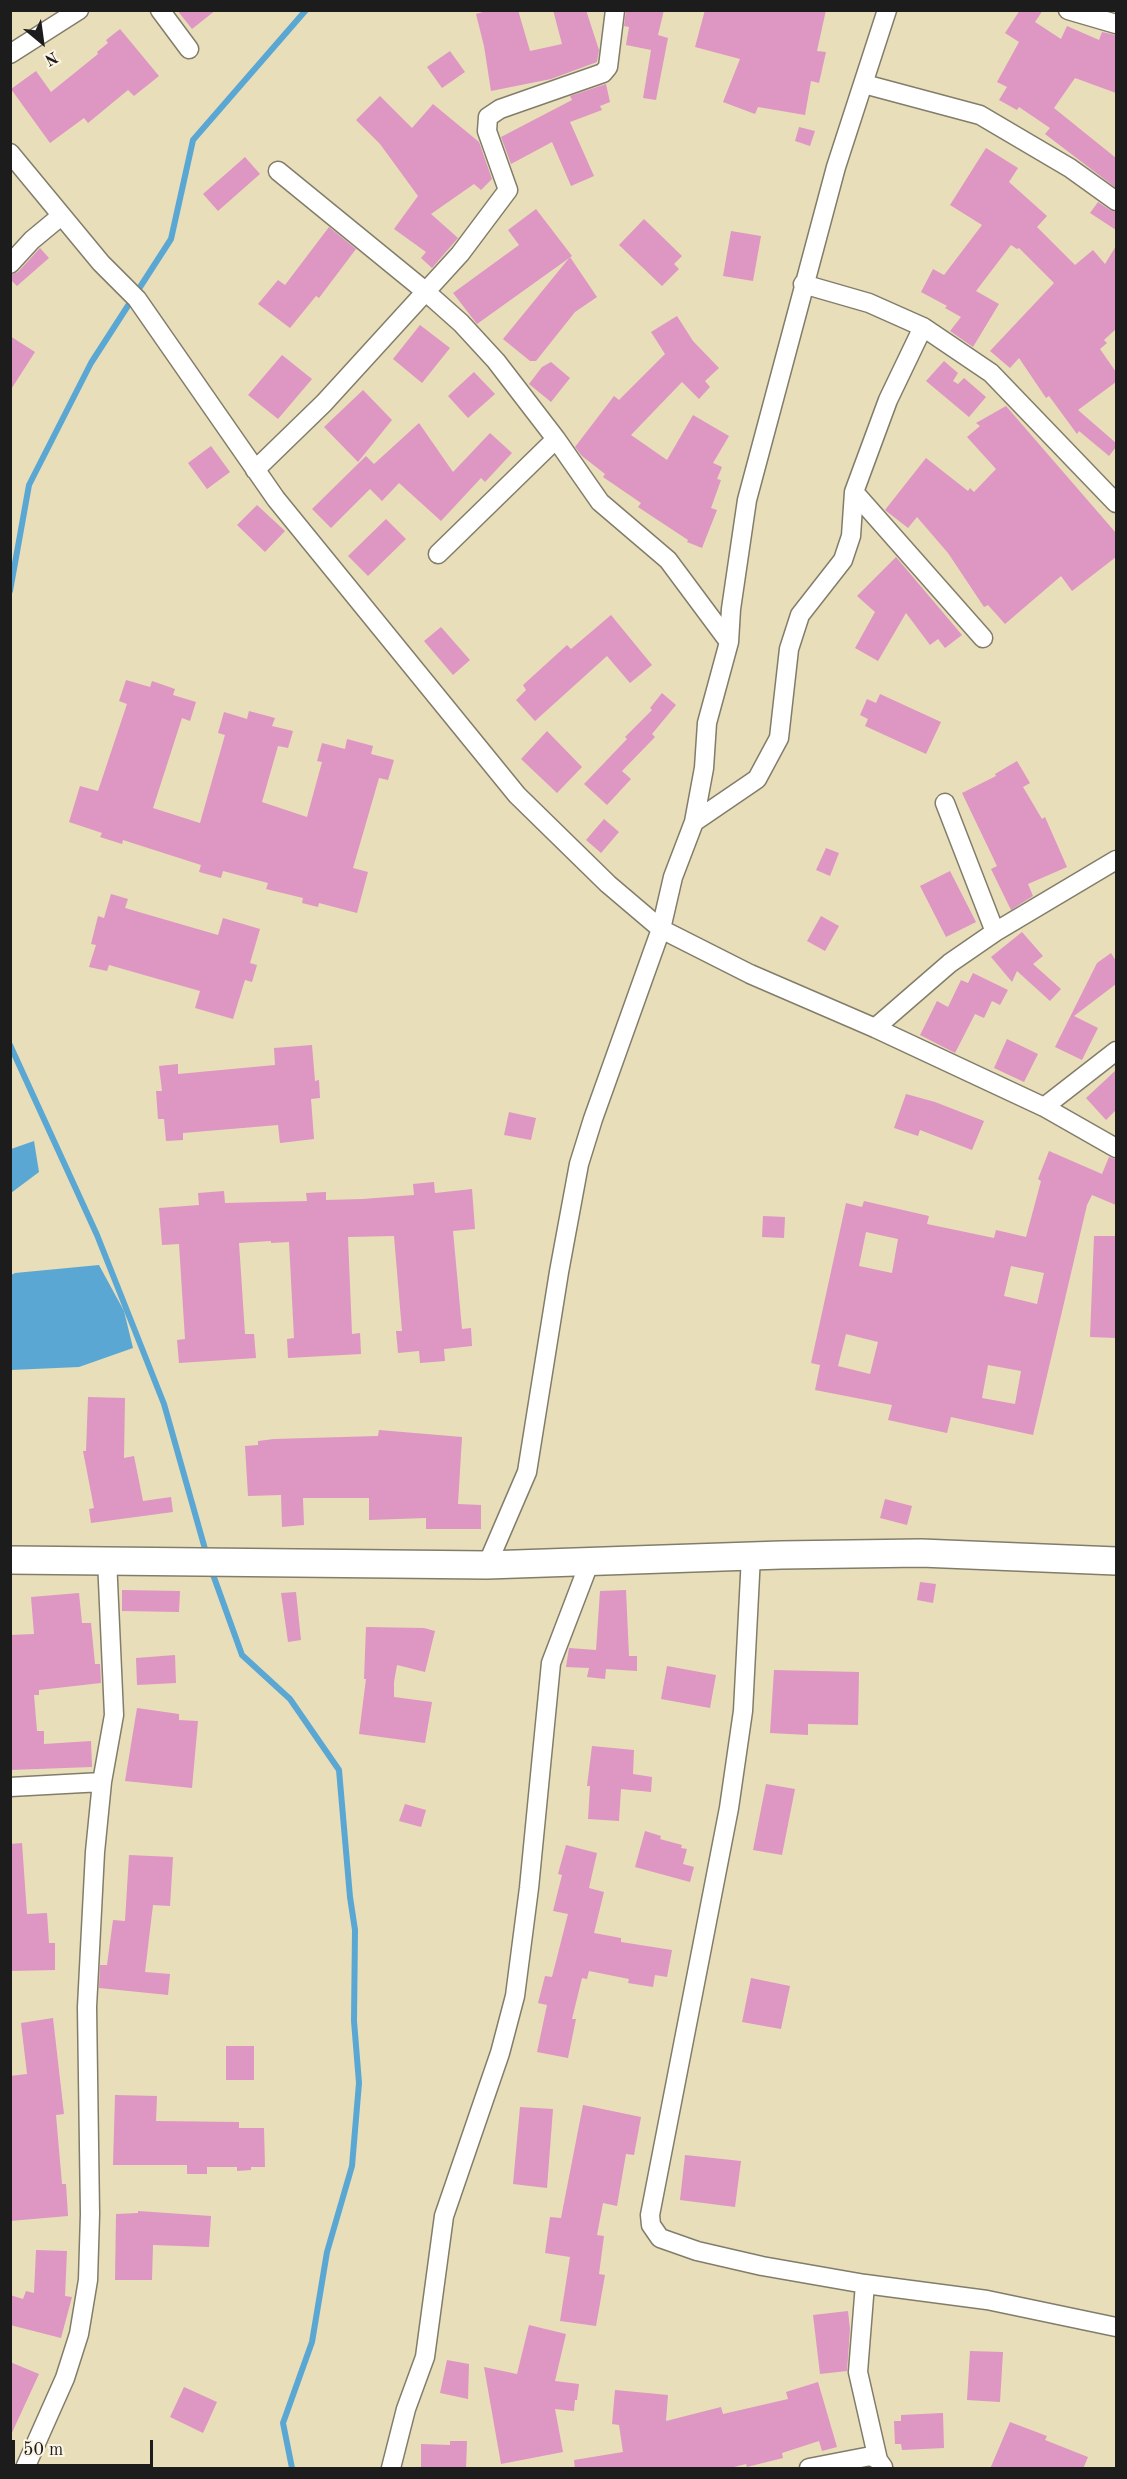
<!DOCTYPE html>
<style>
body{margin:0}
#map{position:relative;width:1127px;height:2479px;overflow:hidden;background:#e8deb9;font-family:"Old Standard TT",serif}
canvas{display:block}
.frame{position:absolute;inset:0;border:12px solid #1c1c1c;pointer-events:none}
.north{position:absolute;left:12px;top:12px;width:60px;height:60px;-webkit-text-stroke:4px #fcf5e5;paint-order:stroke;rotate:151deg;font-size:16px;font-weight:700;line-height:24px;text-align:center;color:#1c1c1c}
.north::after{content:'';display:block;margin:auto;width:21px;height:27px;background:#1c1c1c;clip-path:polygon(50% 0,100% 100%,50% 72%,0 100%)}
.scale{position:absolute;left:12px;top:2440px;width:141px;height:27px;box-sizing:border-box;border:3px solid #1c1c1c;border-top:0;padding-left:8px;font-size:18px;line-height:21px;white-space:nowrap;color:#1c1c1c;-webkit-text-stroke:4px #fcf5e5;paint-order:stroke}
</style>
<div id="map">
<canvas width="1127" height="2479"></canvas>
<div class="frame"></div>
<div class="north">N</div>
<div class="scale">50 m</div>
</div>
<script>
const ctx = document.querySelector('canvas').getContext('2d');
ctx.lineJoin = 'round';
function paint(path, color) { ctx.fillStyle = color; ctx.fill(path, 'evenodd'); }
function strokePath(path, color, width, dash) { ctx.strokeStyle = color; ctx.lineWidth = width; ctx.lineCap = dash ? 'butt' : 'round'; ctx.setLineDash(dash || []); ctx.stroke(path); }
paint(new Path2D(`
 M 34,1141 L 39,1172 L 11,1193 L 11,1149 Z
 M 99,1265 L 124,1311 L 133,1348 L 79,1367 L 11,1370 L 11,1275 L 15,1273 Z`), '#5ba7d4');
strokePath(new Path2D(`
 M 10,591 L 29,485 L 91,363 L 171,239 L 193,140 L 306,10
 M 10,1045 L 97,1235 L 164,1404 L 207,1556
 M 211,1569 L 242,1655 L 290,1699 L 339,1770 L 350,1897 L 355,1930 L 354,2021 L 359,2083 L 352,2166 L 327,2252 L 312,2342 L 283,2423 L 292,2468`), '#5ba7d4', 6);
paint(new Path2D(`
 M 177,10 L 216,10 L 192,29 Z
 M 490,10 L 518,10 L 530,51 L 562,44 L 553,10 L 586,10 L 599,50 L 597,62 L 551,79 L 491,91 L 484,46 L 476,14 Z
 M 626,10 L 664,10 L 658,35 L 668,38 L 656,100 L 643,98 L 651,50 L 626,45 L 629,27 L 624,26 Z
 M 705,10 L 826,10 L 817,51 L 826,52 L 819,83 L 811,81 L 805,115 L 758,107 L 755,114 L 723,102 L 740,59 L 695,47 Z
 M 1020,10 L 1043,10 L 1035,22 L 1061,39 L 1067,26 L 1099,40 L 1102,32 L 1116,35 L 1116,93 L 1075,78 L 1054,108 L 1116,158 L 1116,188 L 1045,134 L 1050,128 L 1019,107 L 1017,110 L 999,100 L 1007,87 L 997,82 L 1019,42 L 1005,33 Z
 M 120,29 L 159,76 L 134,96 L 128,90 L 88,123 L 84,118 L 50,143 L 11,89 L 36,71 L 51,92 L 98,54 L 97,52 L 108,43 L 106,40 Z
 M 450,51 L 465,72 L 442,88 L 427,67 Z
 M 606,84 L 610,102 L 600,106 L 602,110 L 570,122 L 594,176 L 571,186 L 552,142 L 511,164 L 501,137 L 572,100 L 570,96 Z
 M 380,96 L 412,128 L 433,104 L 479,142 L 492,179 L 481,190 L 474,184 L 431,214 L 458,238 L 432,268 L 421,258 L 426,252 L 394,229 L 418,196 L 380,144 L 356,120 Z
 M 799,127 L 815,131 L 810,146 L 795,141 Z
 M 986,148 L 1018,168 L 1009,182 L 1047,216 L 1037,227 L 1075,265 L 1093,250 L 1105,264 L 1116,246 L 1116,329 L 1104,340 L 1107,343 L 1100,349 L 1116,372 L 1116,382 L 1078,410 L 1116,443 L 1116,447 L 1109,456 L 1079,431 L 1077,434 L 1049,396 L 1046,398 L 1019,358 L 1010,368 L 990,351 L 1054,283 L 1019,248 L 1017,249 L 1011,245 L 976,291 L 999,304 L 973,347 L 950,331 L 961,317 L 945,308 L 947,306 L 921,292 L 933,269 L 944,275 L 982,225 L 950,205 Z
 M 245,157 L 260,174 L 218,211 L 203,194 Z
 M 1098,202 L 1110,210 L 1116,212 L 1116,230 L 1090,213 Z
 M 536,209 L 572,256 L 477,324 L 453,293 L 519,245 L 508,230 Z
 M 644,219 L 682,256 L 674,264 L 679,269 L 662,286 L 619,245 Z
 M 329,227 L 356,249 L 319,298 L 316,296 L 290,328 L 258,304 L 278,280 L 285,285 Z
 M 731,231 L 761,236 L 753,281 L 723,276 Z
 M 40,248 L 49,258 L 17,286 L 10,279 L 10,275 L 18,272 Z
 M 570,257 L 597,297 L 575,312 L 536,361 L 530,361 L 503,339 Z
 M 677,316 L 693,341 L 719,368 L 705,381 L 710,387 L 699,399 L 682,382 L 631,435 L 667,460 L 693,415 L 729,436 L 713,463 L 722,467 L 717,479 L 721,480 L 711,508 L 717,510 L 702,548 L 687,542 L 688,540 L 638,507 L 641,503 L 603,477 L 605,474 L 582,456 L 575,447 L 614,396 L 619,400 L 665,354 L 651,332 Z
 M 420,325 L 450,348 L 422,383 L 393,359 Z
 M 10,336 L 35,352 L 10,391 Z
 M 282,355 L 312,379 L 278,419 L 248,395 Z
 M 944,361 L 958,373 L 953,381 L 958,384 L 964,378 L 986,397 L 969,417 L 926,381 Z
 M 551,362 L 570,378 L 551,402 L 529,384 L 542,367 Z
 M 474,372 L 495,394 L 468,418 L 448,396 Z
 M 363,390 L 392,420 L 358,462 L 324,427 Z
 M 1006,406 L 1116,533 L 1116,557 L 1072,591 L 1061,576 L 1005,624 L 988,605 L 984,607 L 948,553 L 917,517 L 908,528 L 885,510 L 926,458 L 968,491 L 970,488 L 974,492 L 996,469 L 967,437 L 980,426 L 976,423 Z
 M 419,423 L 453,472 L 490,433 L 512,453 L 485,482 L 481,478 L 441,521 L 399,483 L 382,501 L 370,489 L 331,528 L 312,509 L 366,456 L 374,464 Z
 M 211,446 L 230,472 L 207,489 L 188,463 Z
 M 257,505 L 285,531 L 265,552 L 237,525 Z
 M 386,519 L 406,539 L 368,576 L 348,556 Z
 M 896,557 L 962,635 L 945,648 L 938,639 L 930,645 L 906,613 L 878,661 L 855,648 L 875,612 L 857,596 Z
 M 611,615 L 652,665 L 630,683 L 607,656 L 535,721 L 516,700 L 526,690 L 523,685 L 567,645 L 571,649 Z
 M 441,627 L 470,660 L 453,675 L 424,641 Z
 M 126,680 L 150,687 L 152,681 L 175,689 L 173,695 L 196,702 L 190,721 L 182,718 L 153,808 L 200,823 L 225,735 L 218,733 L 224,712 L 247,719 L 249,711 L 275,718 L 272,726 L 293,731 L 288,748 L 278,746 L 262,802 L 307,817 L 322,762 L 317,761 L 322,743 L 345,749 L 347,739 L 373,746 L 371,754 L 394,760 L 388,780 L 379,778 L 353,868 L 368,872 L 357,913 L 319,903 L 318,907 L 302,903 L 303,898 L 266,889 L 268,883 L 223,871 L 221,878 L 199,872 L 201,865 L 123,840 L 122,844 L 100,837 L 102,833 L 69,822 L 80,786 L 98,791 L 127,704 L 119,701 Z
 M 662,693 L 676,705 L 652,734 L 655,737 L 622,771 L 631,779 L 607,805 L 584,784 L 627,739 L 625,737 L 652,710 L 650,708 Z
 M 880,694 L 941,722 L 926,754 L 865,726 L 868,719 L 860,715 L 867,699 L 876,703 Z
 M 547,731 L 582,767 L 557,793 L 521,759 Z
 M 1017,761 L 1030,783 L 1023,787 L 1042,819 L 1045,817 L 1067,867 L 1028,884 L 1033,896 L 1011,910 L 991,869 L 997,866 L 962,793 L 996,776 L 995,774 Z
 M 604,819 L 619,832 L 601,853 L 586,840 Z
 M 826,848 L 839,853 L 830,876 L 816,870 Z
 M 950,871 L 976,922 L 946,937 L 920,886 Z
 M 111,894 L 128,899 L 125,908 L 218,935 L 223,918 L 260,929 L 250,963 L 257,965 L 252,982 L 245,980 L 233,1019 L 195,1008 L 200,991 L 109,965 L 107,971 L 89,967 L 96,945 L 91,944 L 98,916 L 104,918 Z
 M 821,916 L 839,926 L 825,951 L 807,941 Z
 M 1022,932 L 1043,956 L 1033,964 L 1061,989 L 1050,1001 L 1017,971 L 1012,982 L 991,957 Z
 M 1111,953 L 1116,961 L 1116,984 L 1074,1016 L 1098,1028 L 1082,1060 L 1055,1047 L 1097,963 Z
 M 973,973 L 1008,990 L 1000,1005 L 992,1001 L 984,1018 L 975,1014 L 955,1053 L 920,1035 L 937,1001 L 948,1007 L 961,980 L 968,983 Z
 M 1007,1039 L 1038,1054 L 1024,1082 L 994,1068 Z
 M 312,1045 L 315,1081 L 319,1080 L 320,1098 L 311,1099 L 314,1139 L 280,1143 L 278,1125 L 183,1133 L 183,1140 L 166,1141 L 164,1119 L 158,1119 L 156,1091 L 162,1091 L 159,1066 L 178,1064 L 178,1074 L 275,1065 L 274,1048 Z
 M 1116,1070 L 1116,1110 L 1106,1120 L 1086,1098 Z
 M 906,1094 L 935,1102 L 984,1121 L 972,1150 L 920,1130 L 918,1136 L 894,1128 Z
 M 509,1112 L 536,1118 L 531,1140 L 504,1135 Z
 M 1049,1151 L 1102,1174 L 1109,1157 L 1116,1159 L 1116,1205 L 1092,1195 L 1087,1205 L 1033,1435 L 951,1417 L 947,1433 L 888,1420 L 892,1405 L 815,1390 L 820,1365 L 811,1363 L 846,1203 L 862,1207 L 864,1201 L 929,1216 L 927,1224 L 994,1238 L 996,1230 L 1026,1237 L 1041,1181 L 1038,1179 ZM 866,1232 L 898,1239 L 892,1273 L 859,1266 ZM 1011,1266 L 1044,1273 L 1037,1304 L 1004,1296 ZM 846,1334 L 878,1342 L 870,1374 L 838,1366 ZM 988,1365 L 1021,1371 L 1015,1404 L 982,1398 Z
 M 434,1182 L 435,1193 L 472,1189 L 475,1229 L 453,1231 L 462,1329 L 471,1328 L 472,1346 L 444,1349 L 445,1361 L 420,1363 L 419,1351 L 398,1353 L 396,1331 L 402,1331 L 394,1236 L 348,1237 L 352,1334 L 360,1333 L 361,1354 L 288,1358 L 287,1339 L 294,1338 L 289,1242 L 271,1243 L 271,1241 L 239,1243 L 245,1334 L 254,1334 L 256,1358 L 179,1363 L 177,1340 L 185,1339 L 179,1244 L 162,1245 L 159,1208 L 199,1205 L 198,1193 L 224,1191 L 225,1203 L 307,1201 L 306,1193 L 326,1192 L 326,1200 L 363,1199 L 414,1195 L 413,1184 Z
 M 763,1216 L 785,1217 L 784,1238 L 762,1237 Z
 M 1094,1236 L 1116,1236 L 1116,1338 L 1090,1337 Z
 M 88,1397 L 125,1398 L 124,1458 L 134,1456 L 143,1501 L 171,1497 L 173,1512 L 91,1523 L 89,1509 L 94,1508 L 83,1451 L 86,1451 Z
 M 379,1430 L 462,1437 L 458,1504 L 481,1505 L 481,1529 L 426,1529 L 426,1518 L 369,1520 L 369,1498 L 303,1498 L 304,1525 L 282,1527 L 281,1495 L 248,1496 L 245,1446 L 258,1445 L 258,1441 L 274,1439 L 378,1436 Z
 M 885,1499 L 912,1506 L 907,1525 L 880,1518 Z
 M 920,1582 L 936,1584 L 933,1603 L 917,1600 Z
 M 122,1590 L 180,1591 L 179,1612 L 122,1611 Z
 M 626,1590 L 629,1656 L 637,1656 L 637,1671 L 606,1669 L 605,1679 L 587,1677 L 589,1668 L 566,1667 L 569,1648 L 596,1650 L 600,1591 Z
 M 296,1592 L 301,1640 L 288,1642 L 281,1593 Z
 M 79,1593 L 82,1623 L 91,1623 L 95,1664 L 100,1664 L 101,1683 L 39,1690 L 39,1695 L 34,1695 L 37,1731 L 44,1731 L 44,1744 L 91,1741 L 92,1767 L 10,1770 L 10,1635 L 34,1634 L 31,1597 Z
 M 366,1627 L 424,1628 L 435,1631 L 425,1672 L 397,1665 L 394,1682 L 394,1697 L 432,1702 L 425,1743 L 359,1734 L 366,1679 L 364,1679 Z
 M 175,1655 L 176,1683 L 137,1685 L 136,1658 Z
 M 667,1666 L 716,1675 L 710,1708 L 661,1699 Z
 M 774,1670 L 859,1672 L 858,1725 L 808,1724 L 808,1735 L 770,1733 Z
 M 137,1708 L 179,1714 L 179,1720 L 198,1721 L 192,1788 L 125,1781 Z
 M 592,1746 L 634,1750 L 633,1774 L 652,1777 L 651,1792 L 621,1789 L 619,1821 L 588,1819 L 590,1786 L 587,1786 Z
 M 766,1784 L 795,1789 L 782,1855 L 753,1850 Z
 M 405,1804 L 426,1810 L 421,1827 L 399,1821 Z
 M 645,1831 L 661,1836 L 660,1839 L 682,1845 L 681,1848 L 687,1849 L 683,1864 L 694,1867 L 690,1882 L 635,1867 Z
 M 22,1843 L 27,1914 L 47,1913 L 49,1943 L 55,1943 L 55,1970 L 10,1971 L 10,1844 Z
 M 566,1845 L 597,1853 L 589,1888 L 604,1892 L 594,1933 L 621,1938 L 621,1942 L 672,1950 L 667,1977 L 655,1975 L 653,1987 L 628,1983 L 629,1979 L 589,1971 L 587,1979 L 582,1978 L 572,2019 L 576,2019 L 568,2058 L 537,2052 L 547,2005 L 538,2003 L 545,1976 L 552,1977 L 568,1914 L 553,1911 L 562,1875 L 558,1874 Z
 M 129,1855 L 173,1857 L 170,1906 L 153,1905 L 145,1972 L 170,1974 L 168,1995 L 99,1988 L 100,1965 L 107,1965 L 113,1920 L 125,1921 Z
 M 751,1978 L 790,1986 L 781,2029 L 742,2022 Z
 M 53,2018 L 64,2114 L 56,2115 L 62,2184 L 66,2184 L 68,2216 L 10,2221 L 10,2076 L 27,2074 L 21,2023 Z
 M 226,2046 L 254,2046 L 254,2080 L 226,2080 Z
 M 115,2095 L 157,2096 L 156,2121 L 239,2122 L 239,2128 L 264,2128 L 265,2167 L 251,2167 L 251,2170 L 237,2171 L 237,2167 L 207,2167 L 207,2174 L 187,2174 L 187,2165 L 113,2165 Z
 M 583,2105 L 641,2117 L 634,2155 L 626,2154 L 617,2206 L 603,2203 L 597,2235 L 604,2236 L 599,2274 L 605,2275 L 596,2326 L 560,2321 L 570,2257 L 545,2253 L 550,2217 L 561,2218 Z
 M 520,2107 L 553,2109 L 547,2188 L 513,2184 Z
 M 685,2155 L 741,2161 L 735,2207 L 680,2200 Z
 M 138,2211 L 211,2216 L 209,2247 L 153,2245 L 152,2280 L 115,2280 L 116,2214 L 138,2213 Z
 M 36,2250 L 67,2251 L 65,2296 L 72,2297 L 61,2338 L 10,2325 L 10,2295 L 23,2299 L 26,2291 L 34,2293 Z
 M 848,2311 L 850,2329 L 847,2371 L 820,2374 L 813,2315 Z
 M 529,2325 L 566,2334 L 555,2381 L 579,2384 L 577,2400 L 575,2400 L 574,2411 L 555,2409 L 563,2452 L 501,2464 L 484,2367 L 517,2374 Z
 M 970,2351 L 1003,2352 L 1000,2402 L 967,2400 Z
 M 447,2360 L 469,2364 L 468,2399 L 440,2393 Z
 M 10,2362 L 39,2374 L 10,2437 Z
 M 818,2382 L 837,2447 L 822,2451 L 819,2441 L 782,2453 L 783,2458 L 747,2467 L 746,2464 L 726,2469 L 575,2469 L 574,2460 L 623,2452 L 619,2425 L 612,2424 L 615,2390 L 668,2395 L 666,2421 L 721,2407 L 723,2414 L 788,2399 L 786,2392 Z
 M 184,2387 L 217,2402 L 203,2433 L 170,2417 Z
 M 943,2413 L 944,2448 L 902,2450 L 901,2444 L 895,2444 L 894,2421 L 901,2421 L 901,2415 Z
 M 1010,2422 L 1047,2436 L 1045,2440 L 1088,2457 L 1083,2469 L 990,2469 Z
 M 450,2441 L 467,2441 L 466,2469 L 421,2469 L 421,2444 L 450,2445 Z`), '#de96c3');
const street = new Path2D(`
 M 160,10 L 189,49
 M 1068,10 L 1116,24
 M 10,54 L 79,10
 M 864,84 L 980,115 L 1070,168 L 1116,201
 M 10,153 L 101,263 L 137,299 L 276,499 L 517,795 L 608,884 L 661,929 L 750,974 L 875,1028 L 1044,1107 L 1116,1148
 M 278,171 L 425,291 L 461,323 L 496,361 L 556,439 L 600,502 L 668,560 L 729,642
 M 10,264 L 32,240 L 61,216
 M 803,284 L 869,303 L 923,327 L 991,373 L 1116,503
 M 255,470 L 324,403 L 460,254 L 508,190 L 487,131 L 488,117 L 500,109 L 603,73 L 608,67 L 615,10
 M 854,492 L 983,638
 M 438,554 L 556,439
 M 945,803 L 995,932
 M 694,822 L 757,779 L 779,738 L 789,649 L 800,615 L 843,560 L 851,536 L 854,492 L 888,400 L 923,327
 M 875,1028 L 950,963 L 995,932 L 1116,860
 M 1044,1107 L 1116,1051
 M 751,1556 L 743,1711 L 729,1808 L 650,2215 L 651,2225 L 660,2238 L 697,2251 L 762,2266 L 865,2284 L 987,2300 L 1116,2327
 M 487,1565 L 527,1472 L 559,1272 L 579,1164 L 593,1119 L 661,929 L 673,877 L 694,822 L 704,768 L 707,723 L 729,642 L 731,609 L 747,500 L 836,167 L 887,10
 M 10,1787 L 102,1782
 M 865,2284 L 858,2372 L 878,2460
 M 25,2468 L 65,2378 L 79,2334 L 88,2280 L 90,2214 L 87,2007 L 95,1852 L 102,1782 L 114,1715 L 107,1559
 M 391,2468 L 406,2409 L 425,2357 L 444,2216 L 500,2053 L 515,1996 L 529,1888 L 551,1663 L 590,1561
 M 809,2468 L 871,2456 L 878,2460 L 883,2467`);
const secondary = new Path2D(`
 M 10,1560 L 487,1565 L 781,1555 L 921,1553 L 1116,1561`);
strokePath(street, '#827d6a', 21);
strokePath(secondary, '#827d6a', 30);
strokePath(street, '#fff', 18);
strokePath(secondary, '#fff', 27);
</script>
